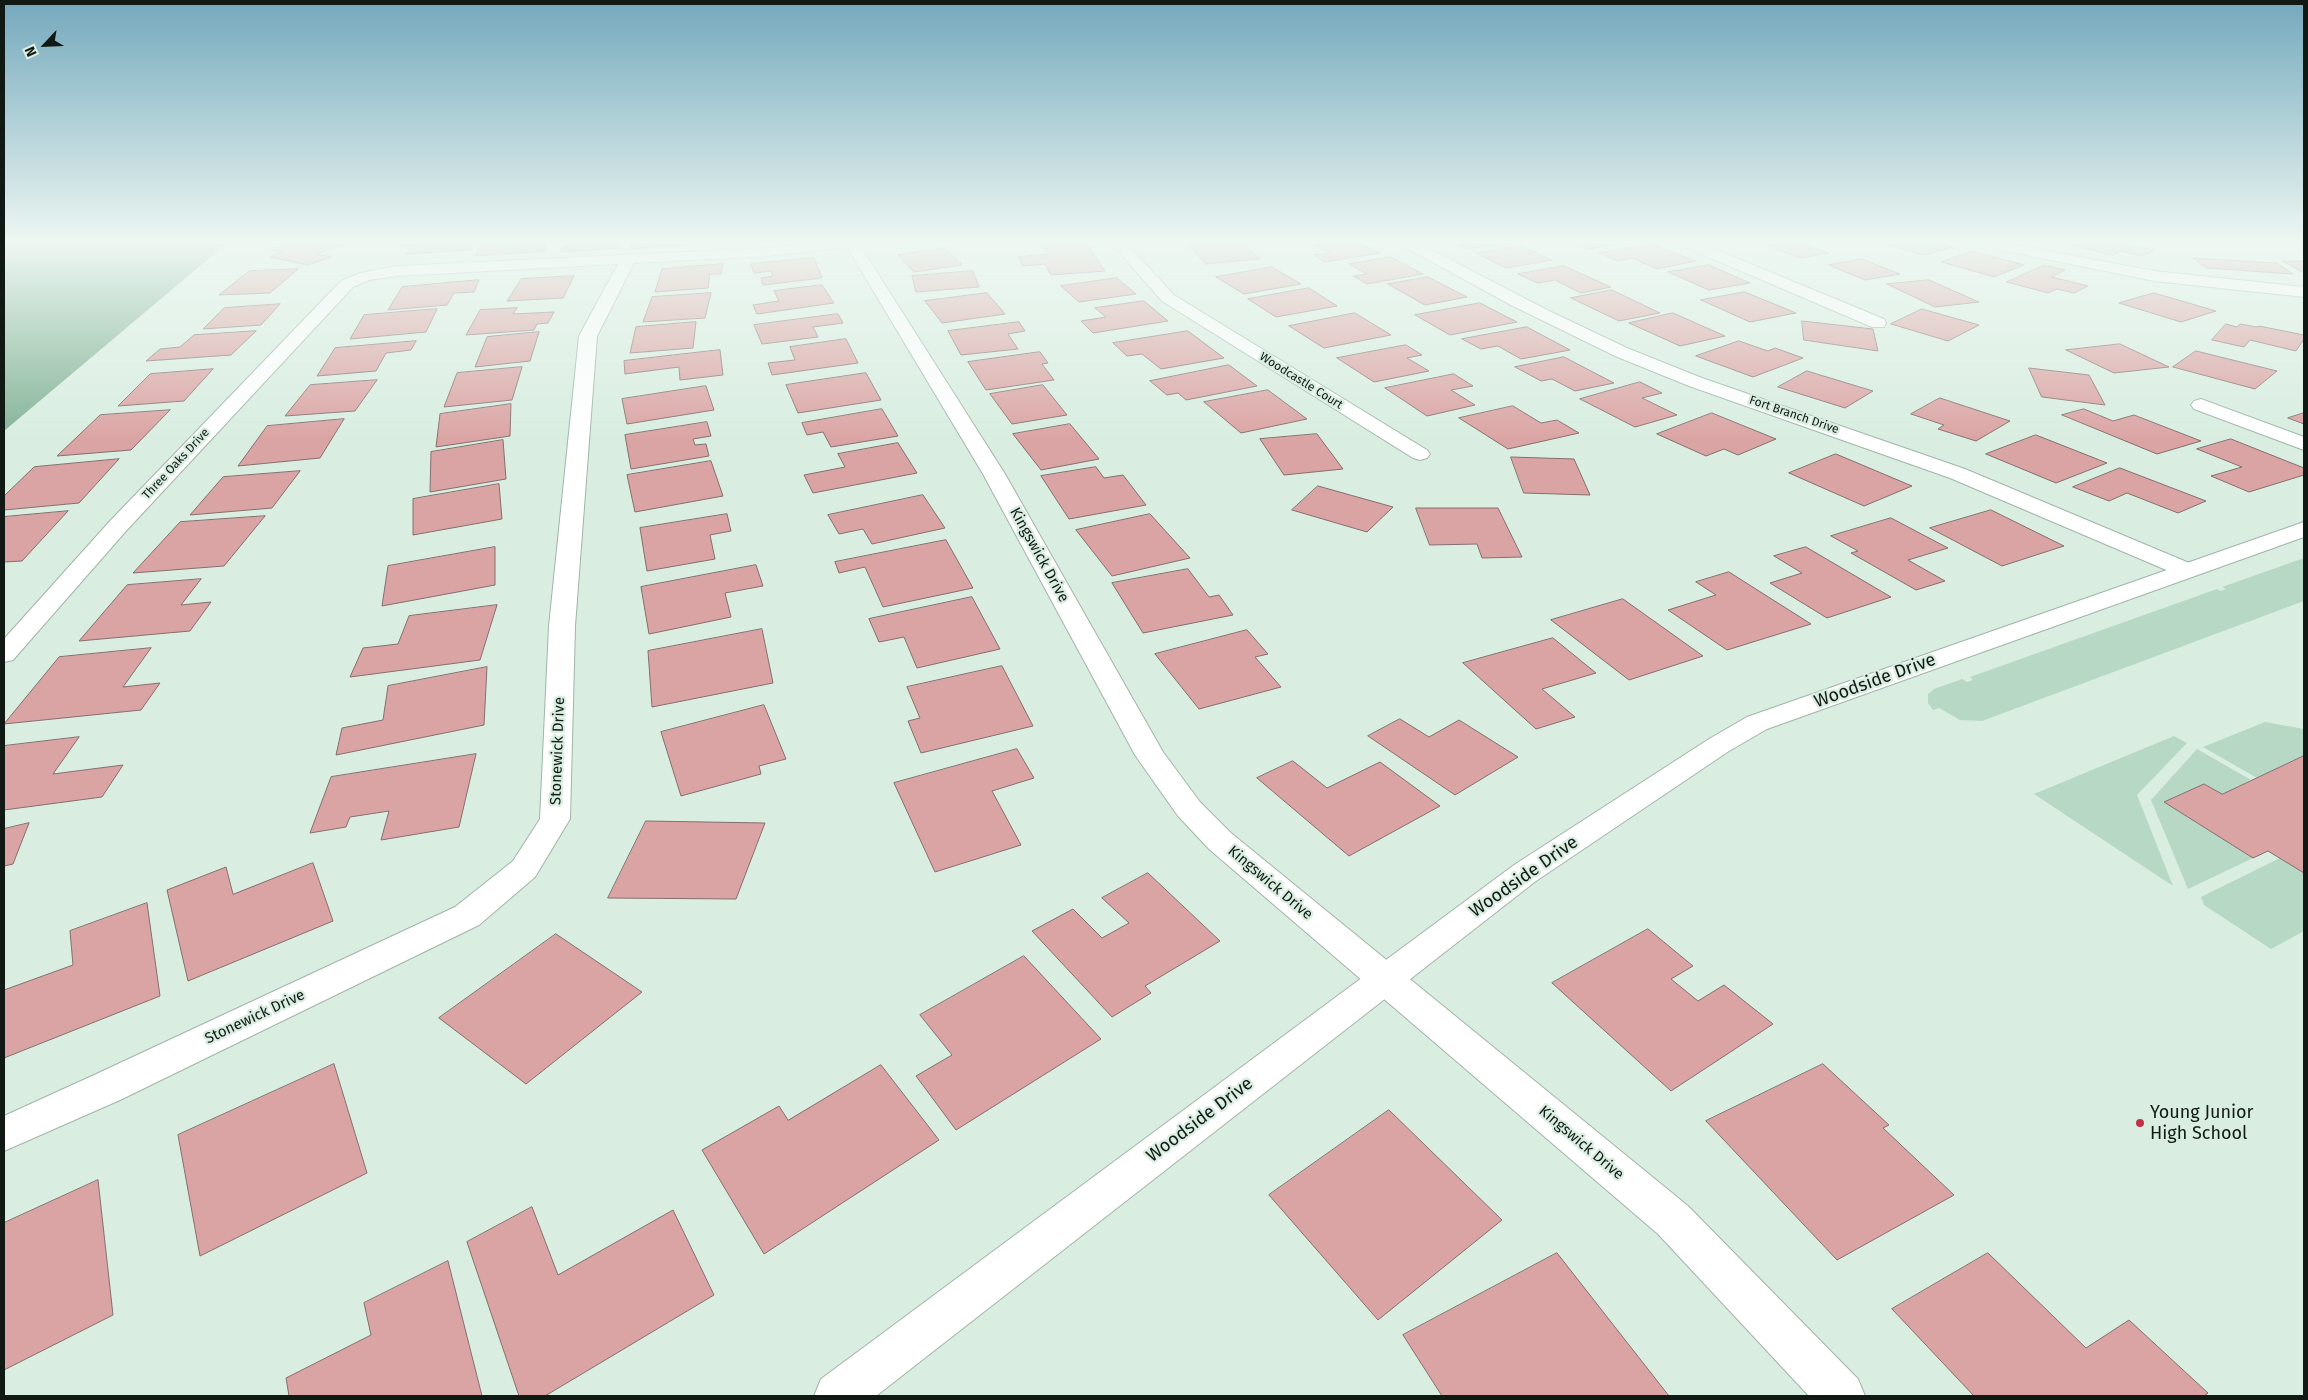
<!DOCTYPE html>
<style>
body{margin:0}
#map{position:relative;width:2308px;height:1400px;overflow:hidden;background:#d9eee1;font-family:"Fira Sans",sans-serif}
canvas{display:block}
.frame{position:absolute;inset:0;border:5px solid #111914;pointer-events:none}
.north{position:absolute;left:20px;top:20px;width:50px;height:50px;-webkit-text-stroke:4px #d9eee1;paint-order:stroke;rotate:245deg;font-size:14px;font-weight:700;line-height:20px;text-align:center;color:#111914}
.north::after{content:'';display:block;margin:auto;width:18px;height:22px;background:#111914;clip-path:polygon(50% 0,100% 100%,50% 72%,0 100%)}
</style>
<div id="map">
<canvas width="2308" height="1400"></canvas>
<div class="frame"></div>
<div class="north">N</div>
</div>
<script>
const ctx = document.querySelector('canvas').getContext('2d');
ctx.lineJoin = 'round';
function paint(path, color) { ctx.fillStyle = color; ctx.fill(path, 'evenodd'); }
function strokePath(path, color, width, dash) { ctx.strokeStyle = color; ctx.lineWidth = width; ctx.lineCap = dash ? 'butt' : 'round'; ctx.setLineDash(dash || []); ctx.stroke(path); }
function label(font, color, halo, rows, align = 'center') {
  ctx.font = font + ' "Fira Sans",sans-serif'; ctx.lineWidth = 4.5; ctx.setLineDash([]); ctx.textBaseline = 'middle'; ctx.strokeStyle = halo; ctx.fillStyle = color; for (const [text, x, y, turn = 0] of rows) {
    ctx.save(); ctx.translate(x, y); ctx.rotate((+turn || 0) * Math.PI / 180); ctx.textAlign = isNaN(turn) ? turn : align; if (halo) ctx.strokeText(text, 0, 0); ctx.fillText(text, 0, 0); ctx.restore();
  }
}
paint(new Path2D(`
 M 2304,558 L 2304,601 L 1982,721 L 1960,720 L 1939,708 L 1933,710 L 1928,703 L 1928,694 L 1934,689 L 1962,679 L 1967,682 L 1973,680 L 1970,677 L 2217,589 L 2221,591 L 2226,589 L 2222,587 Z
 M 2265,722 L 2304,729 L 2304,756 L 2257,778 L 2203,747 Z
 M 2174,736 L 2187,743 L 2137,795 L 2173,886 L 2034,794 Z
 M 2197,749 L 2251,780 L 2222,794 L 2204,784 L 2164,802 L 2253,858 L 2188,889 L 2151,800 Z
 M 2280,858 L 2304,873 L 2304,931 L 2271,949 L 2204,905 L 2201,897 Z`), '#b6d8c4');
paint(new Path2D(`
 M 4,244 L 226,244 L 4,431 Z`), '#84b397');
const building = new Path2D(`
 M 291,244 L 348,244 L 316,254 L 331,257 L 308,265 L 269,257 L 283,252 L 271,250 Z
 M 399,244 L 473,244 L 470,250 L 406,254 L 412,245 L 398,246 Z
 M 482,244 L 546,244 L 544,251 L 476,256 Z
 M 565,244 L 620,244 L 618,248 L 561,252 Z
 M 631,244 L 697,244 L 630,249 Z
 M 1042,244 L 1087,244 L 1105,271 L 1051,275 L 1045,264 L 1023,266 L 1018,257 L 1048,254 Z
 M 1188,244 L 1244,244 L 1260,259 L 1206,264 Z
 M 1313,244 L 1361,244 L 1380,253 L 1325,262 L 1314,255 L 1330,253 Z
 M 1457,244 L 1507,244 L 1466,249 Z
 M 1579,244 L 1619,244 L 1590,249 Z
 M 1652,244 L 1696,261 L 1657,269 L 1632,258 L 1618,261 L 1599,253 Z
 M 1763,244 L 1804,244 L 1829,253 L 1801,258 Z
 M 1886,244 L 1941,244 L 1953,247 L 1924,255 Z
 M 2067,244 L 2126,244 L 2155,250 L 2142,256 L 2120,251 L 2113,255 Z
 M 1522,246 L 1552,260 L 1506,268 L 1476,253 Z
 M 945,248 L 962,265 L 914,272 L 898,255 Z
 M 1972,251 L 2024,265 L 1994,277 L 1942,262 Z
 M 1391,257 L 1423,274 L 1367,284 L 1353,276 L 1367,274 L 1349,264 Z
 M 814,258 L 822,278 L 763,285 L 761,278 L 773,276 L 771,271 L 754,273 L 751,264 Z
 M 2193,258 L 2277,263 L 2293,274 L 2207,268 Z
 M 1862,259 L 1900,274 L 1865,280 L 1829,265 Z
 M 2283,261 L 2304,261 L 2304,272 L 2303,272 Z
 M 723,264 L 721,274 L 710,274 L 708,288 L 655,292 L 662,269 Z
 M 1709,265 L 1750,283 L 1709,290 L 1668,272 Z
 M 2044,265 L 2065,270 L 2052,277 L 2088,286 L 2074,293 L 2057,289 L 2048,293 L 2007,282 Z
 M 1564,266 L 1611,287 L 1581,293 L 1555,280 L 1538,283 L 1518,274 Z
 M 1272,267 L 1301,284 L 1244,294 L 1216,277 Z
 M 298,269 L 270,293 L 219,295 L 249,271 Z
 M 973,271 L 979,287 L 916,292 L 912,276 Z
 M 574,276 L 563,298 L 507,301 L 521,279 Z
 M 1428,277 L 1467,297 L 1425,305 L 1388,284 Z
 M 1117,278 L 1136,294 L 1079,302 L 1061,286 Z
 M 479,280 L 474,292 L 454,293 L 447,305 L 388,310 L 402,287 Z
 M 1929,280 L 1979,302 L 1935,307 L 1887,284 Z
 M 822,285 L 834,303 L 757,314 L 753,305 L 779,301 L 774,291 Z
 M 1309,288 L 1337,306 L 1276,317 L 1248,299 Z
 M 1612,290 L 1660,313 L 1619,321 L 1571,298 Z
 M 1745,292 L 1796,313 L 1750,322 L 1701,300 Z
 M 711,293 L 705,318 L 643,322 L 652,297 Z
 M 987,293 L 1005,314 L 942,323 L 925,301 Z
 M 2154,293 L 2216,311 L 2181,322 L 2119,303 Z
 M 1144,301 L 1168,321 L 1093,333 L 1081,321 L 1106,317 L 1095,308 Z
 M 1480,303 L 1517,322 L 1450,335 L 1415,315 Z
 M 280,304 L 261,325 L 203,329 L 224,308 Z
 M 517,308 L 513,314 L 554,312 L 548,323 L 537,324 L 534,330 L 466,335 L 480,310 Z
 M 437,309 L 426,332 L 350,339 L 364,315 Z
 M 1922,309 L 1979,325 L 1948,341 L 1891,324 Z
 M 1355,313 L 1391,335 L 1324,348 L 1289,326 Z
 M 1673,313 L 1725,336 L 1680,346 L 1629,323 Z
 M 838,314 L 843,323 L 813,327 L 818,337 L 762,344 L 754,325 Z
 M 1802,321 L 1873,329 L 1878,351 L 1804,340 Z
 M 696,322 L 693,348 L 630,353 L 636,327 Z
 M 1019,322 L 1025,331 L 1008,334 L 1018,349 L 961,355 L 948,331 Z
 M 2226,324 L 2237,327 L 2240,324 L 2257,327 L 2259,326 L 2304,335 L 2304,339 L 2296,351 L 2250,340 L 2244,347 L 2212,340 Z
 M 1527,327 L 1570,350 L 1521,359 L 1498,346 L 1481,349 L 1462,339 Z
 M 256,331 L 231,355 L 146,361 L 160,349 L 180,347 L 194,335 Z
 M 1188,331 L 1224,358 L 1161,369 L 1142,354 L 1127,356 L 1113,343 Z
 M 539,332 L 530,361 L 475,367 L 487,337 Z
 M 846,339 L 858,363 L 772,375 L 768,363 L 795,360 L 790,347 Z
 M 416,341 L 411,350 L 386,353 L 376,371 L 317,376 L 335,348 Z
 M 1739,341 L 1768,351 L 1775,348 L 1803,358 L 1753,377 L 1696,356 Z
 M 2120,344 L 2169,367 L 2114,373 L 2066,350 Z
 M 1406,345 L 1422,355 L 1407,358 L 1429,371 L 1374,382 L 1337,358 Z
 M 720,350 L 723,375 L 680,380 L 679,367 L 625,374 L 624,361 Z
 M 2196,351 L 2277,371 L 2255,389 L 2173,367 Z
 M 1040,352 L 1048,363 L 1042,364 L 1054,380 L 986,390 L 968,362 Z
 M 1564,357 L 1614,383 L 1575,391 L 1552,379 L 1541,381 L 1515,367 Z
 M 1229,365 L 1257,386 L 1186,400 L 1178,393 L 1167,395 L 1150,381 Z
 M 522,367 L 512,400 L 444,407 L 457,373 Z
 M 2029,368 L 2089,375 L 2105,405 L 2042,397 Z
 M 213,369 L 184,401 L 118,406 L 150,374 Z
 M 1807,371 L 1873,391 L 1845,408 L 1778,387 Z
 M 866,373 L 881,400 L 798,413 L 786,385 Z
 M 1454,374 L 1473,386 L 1451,390 L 1475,405 L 1427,416 L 1385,388 Z
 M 377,380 L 355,411 L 285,416 L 310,385 Z
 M 1640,382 L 1662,393 L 1642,398 L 1677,415 L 1635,427 L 1580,399 Z
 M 1043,385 L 1067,415 L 1012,424 L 990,394 Z
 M 706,386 L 714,410 L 627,424 L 622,399 Z
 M 1268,390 L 1307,419 L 1241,433 L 1204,402 Z
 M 1940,398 L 2010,421 L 1976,441 L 1938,429 L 1944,425 L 1911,414 Z
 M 511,404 L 510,436 L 436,447 L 440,414 Z
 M 1513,406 L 1541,423 L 1557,420 L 1579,433 L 1508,449 L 1459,418 Z
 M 882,409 L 898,436 L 831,447 L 823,432 L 807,435 L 802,423 Z
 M 2084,409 L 2113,421 L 2134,415 L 2201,441 L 2157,454 L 2062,415 Z
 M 170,410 L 131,450 L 57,456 L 100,415 Z
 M 1712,413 L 1776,439 L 1738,455 L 1724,449 L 1706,456 L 1657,434 Z
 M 2304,413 L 2304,424 L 2288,418 Z
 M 344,419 L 320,458 L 238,466 L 267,426 Z
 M 707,422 L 711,436 L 693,439 L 695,445 L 706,444 L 709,456 L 631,469 L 625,435 Z
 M 1070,424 L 1099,459 L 1041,470 L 1013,434 Z
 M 1317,434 L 1343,469 L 1284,475 L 1260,439 Z
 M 2036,435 L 2107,463 L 2056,483 L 1986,454 Z
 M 2231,439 L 2304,468 L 2304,475 L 2249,492 L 2211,476 L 2242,467 L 2197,449 Z
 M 503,440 L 506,479 L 430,492 L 431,452 Z
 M 898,443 L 917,473 L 813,493 L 804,475 L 845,467 L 838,454 Z
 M 1836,454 L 1912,486 L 1864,506 L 1789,473 Z
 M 1511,457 L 1574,459 L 1590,495 L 1524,493 Z
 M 119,459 L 79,503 L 4,510 L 4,496 L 34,467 Z
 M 711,461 L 723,496 L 635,512 L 627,475 Z
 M 1096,467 L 1104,478 L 1123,475 L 1146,505 L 1069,519 L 1041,476 Z
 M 2120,468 L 2206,501 L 2178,513 L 2127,493 L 2109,501 L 2073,487 Z
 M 300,471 L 272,508 L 190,515 L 223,477 Z
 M 499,484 L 502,519 L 413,535 L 413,499 Z
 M 1318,486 L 1393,507 L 1367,532 L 1292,510 Z
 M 923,495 L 945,528 L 872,544 L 863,529 L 839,534 L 828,515 Z
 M 1416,508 L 1498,508 L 1522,557 L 1482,558 L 1477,544 L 1430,545 Z
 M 1991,510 L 2064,546 L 2002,566 L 1930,528 Z
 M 68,511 L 22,561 L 4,562 L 4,517 Z
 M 727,514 L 731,531 L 710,535 L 715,559 L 647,571 L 640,528 Z
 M 1150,514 L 1190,558 L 1112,576 L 1076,530 Z
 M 265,516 L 224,566 L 133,573 L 180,522 Z
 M 1891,518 L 1948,548 L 1908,560 L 1945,581 L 1916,590 L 1851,553 L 1858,551 L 1831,536 Z
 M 946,540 L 973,588 L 883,607 L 865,567 L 839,573 L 835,562 Z
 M 495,547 L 495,585 L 382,606 L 388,566 Z
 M 1806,547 L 1891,597 L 1827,618 L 1770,583 L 1802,573 L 1774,556 Z
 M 756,565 L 763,586 L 725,593 L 731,617 L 649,634 L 641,587 Z
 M 1188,569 L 1209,597 L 1219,595 L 1233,615 L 1143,633 L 1112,583 Z
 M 1729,572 L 1811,624 L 1727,650 L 1668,610 L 1716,595 L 1696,582 Z
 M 201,579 L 181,605 L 211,602 L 190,631 L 79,641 L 127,585 Z
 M 972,597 L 1000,649 L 917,668 L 904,637 L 879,642 L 869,619 Z
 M 1623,599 L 1703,656 L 1629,680 L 1551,620 Z
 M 497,605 L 480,660 L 350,677 L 363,648 L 398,644 L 409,616 Z
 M 762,629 L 773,683 L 652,707 L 648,651 Z
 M 1247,630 L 1268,654 L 1255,657 L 1281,687 L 1199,709 L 1155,654 Z
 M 1553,638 L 1596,673 L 1542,689 L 1575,717 L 1536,729 L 1463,663 Z
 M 151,648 L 123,687 L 160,683 L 141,710 L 4,724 L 59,657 Z
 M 1002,666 L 1033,726 L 921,753 L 908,721 L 920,718 L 907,687 Z
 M 487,667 L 484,725 L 336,755 L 342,728 L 383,720 L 388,686 Z
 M 764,705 L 786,759 L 759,766 L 761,774 L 681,796 L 661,732 Z
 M 1400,719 L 1429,737 L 1459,720 L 1518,757 L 1455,795 L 1368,736 Z
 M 79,737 L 53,774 L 123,765 L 102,797 L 4,810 L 4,746 Z
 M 1017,749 L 1034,778 L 992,791 L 1021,845 L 935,872 L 894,783 Z
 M 476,754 L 459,827 L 381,840 L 389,811 L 350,817 L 346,827 L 310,833 L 331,777 Z
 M 2304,756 L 2304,873 L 2268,851 L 2253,858 L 2164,802 L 2204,784 L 2222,794 Z
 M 1293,761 L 1327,788 L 1380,762 L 1440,806 L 1349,856 L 1257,778 Z
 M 646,821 L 765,823 L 736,899 L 608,898 Z
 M 29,823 L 13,864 L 4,866 L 4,829 Z
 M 313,863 L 333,921 L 188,981 L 167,890 L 226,867 L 233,894 Z
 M 1148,873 L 1220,941 L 1145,986 L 1151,993 L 1112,1017 L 1032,931 L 1073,909 L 1102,938 L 1129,923 L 1102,898 Z
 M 147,903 L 160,996 L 4,1058 L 4,990 L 73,965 L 70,931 Z
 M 1648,929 L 1693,966 L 1671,979 L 1698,1001 L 1724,985 L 1773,1024 L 1671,1091 L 1552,983 Z
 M 556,934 L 642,992 L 526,1084 L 439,1018 Z
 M 1024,956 L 1101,1039 L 956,1130 L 916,1076 L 952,1055 L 920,1015 Z
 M 334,1064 L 367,1173 L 200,1256 L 178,1135 Z
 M 1823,1064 L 1889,1125 L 1883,1128 L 1954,1195 L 1837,1260 L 1706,1121 Z
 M 881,1065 L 939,1140 L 764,1254 L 702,1150 L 779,1106 L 788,1120 Z
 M 1389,1110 L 1502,1220 L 1378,1320 L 1269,1195 Z
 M 98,1180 L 113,1315 L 4,1370 L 4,1223 Z
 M 532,1207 L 558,1275 L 673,1210 L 714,1295 L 545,1396 L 519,1396 L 467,1242 Z
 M 1557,1253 L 1669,1396 L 1442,1396 L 1403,1335 Z
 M 1988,1253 L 2086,1348 L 2129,1320 L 2208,1393 L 2204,1396 L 1974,1396 L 1892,1309 Z
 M 448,1261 L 482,1396 L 289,1396 L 286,1378 L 371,1335 L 364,1303 Z`);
paint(building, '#dba4a4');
strokePath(building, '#846e6e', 1);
const minor = new Path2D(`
 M 805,244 L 859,244 L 1005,474 L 1163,752 L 1200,802 L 1231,833 L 1688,1206 L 1858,1379 L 1865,1396 L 1809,1396 L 1658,1234 L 1209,849 L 1178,816 L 1135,755 L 983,474 L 847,247 L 768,256 L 634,263 L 597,336 L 575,626 L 570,819 L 535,877 L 479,925 L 120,1100 L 4,1151 L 4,1116 L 92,1076 L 455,907 L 513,861 L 540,819 L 549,626 L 579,336 L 618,264 L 397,276 L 369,280 L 353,287 L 126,531 L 13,660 L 4,662 L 4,639 L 110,521 L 341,281 L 360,273 L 397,266 L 768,248 Z
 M 1112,244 L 1127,244 L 1174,295 L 1427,450 L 1430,454 L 1427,458 L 1420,460 L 1413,458 L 1162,301 Z
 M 1403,244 L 1420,244 L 1547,310 L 1627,348 L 1702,378 L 1965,469 L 2194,565 L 2198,570 L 2194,575 L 2186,577 L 2178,575 L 1950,478 L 1689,386 L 1615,356 L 1509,304 L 1405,247 Z
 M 1683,244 L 1702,244 L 1884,319 L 1886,323 L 1884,327 L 1872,327 L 1685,247 Z
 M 1984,244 L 2011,244 L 2154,271 L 2304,287 L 2304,297 L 2154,281 L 1991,248 Z
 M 2201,399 L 2304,437 L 2304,450 L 2194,409 L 2191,405 L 2194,401 Z`);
const tertiary = new Path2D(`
 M 2304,522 L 2304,537 L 1767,729 L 1729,751 L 1536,881 L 876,1396 L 814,1396 L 821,1379 L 1514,865 L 1709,739 L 1747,717 Z`);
strokePath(minor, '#a0b4a8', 2);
strokePath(tertiary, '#a0b4a8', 2);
paint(minor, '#fff');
paint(tertiary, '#fff');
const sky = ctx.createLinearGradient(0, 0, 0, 440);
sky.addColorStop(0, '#74a8bc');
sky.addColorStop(0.55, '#eef7f2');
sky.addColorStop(1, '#eef7f200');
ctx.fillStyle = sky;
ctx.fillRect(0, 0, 2308, 440);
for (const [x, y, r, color] of [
 [2140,1123,5,"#c23144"]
]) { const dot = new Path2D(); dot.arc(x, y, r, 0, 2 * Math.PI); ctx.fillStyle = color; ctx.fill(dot); strokePath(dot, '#d9eee1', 2); }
label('12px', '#111914', '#d9eee1', [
 ["Woodcastle Court",1301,381,32],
 ["Fort Branch Drive",1794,415,19],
 ["Three Oaks Drive",176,464,-47]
]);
label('15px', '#111914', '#d9eee1', [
 ["Kingswick Drive",1039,555,61],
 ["Stonewick Drive",558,751,-88],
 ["Kingswick Drive",1270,883,40],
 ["Stonewick Drive",255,1017,-25],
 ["Kingswick Drive",1581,1143,40]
]);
label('18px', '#111914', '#d9eee1', [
 ["Woodside Drive",1875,681,-20],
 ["Woodside Drive",1524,877,-35],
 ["Woodside Drive",1200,1120,-37]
]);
label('18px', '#111914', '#d9eee1', [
 ["Young Junior",2150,1113],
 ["High School",2150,1134]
], 'left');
</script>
